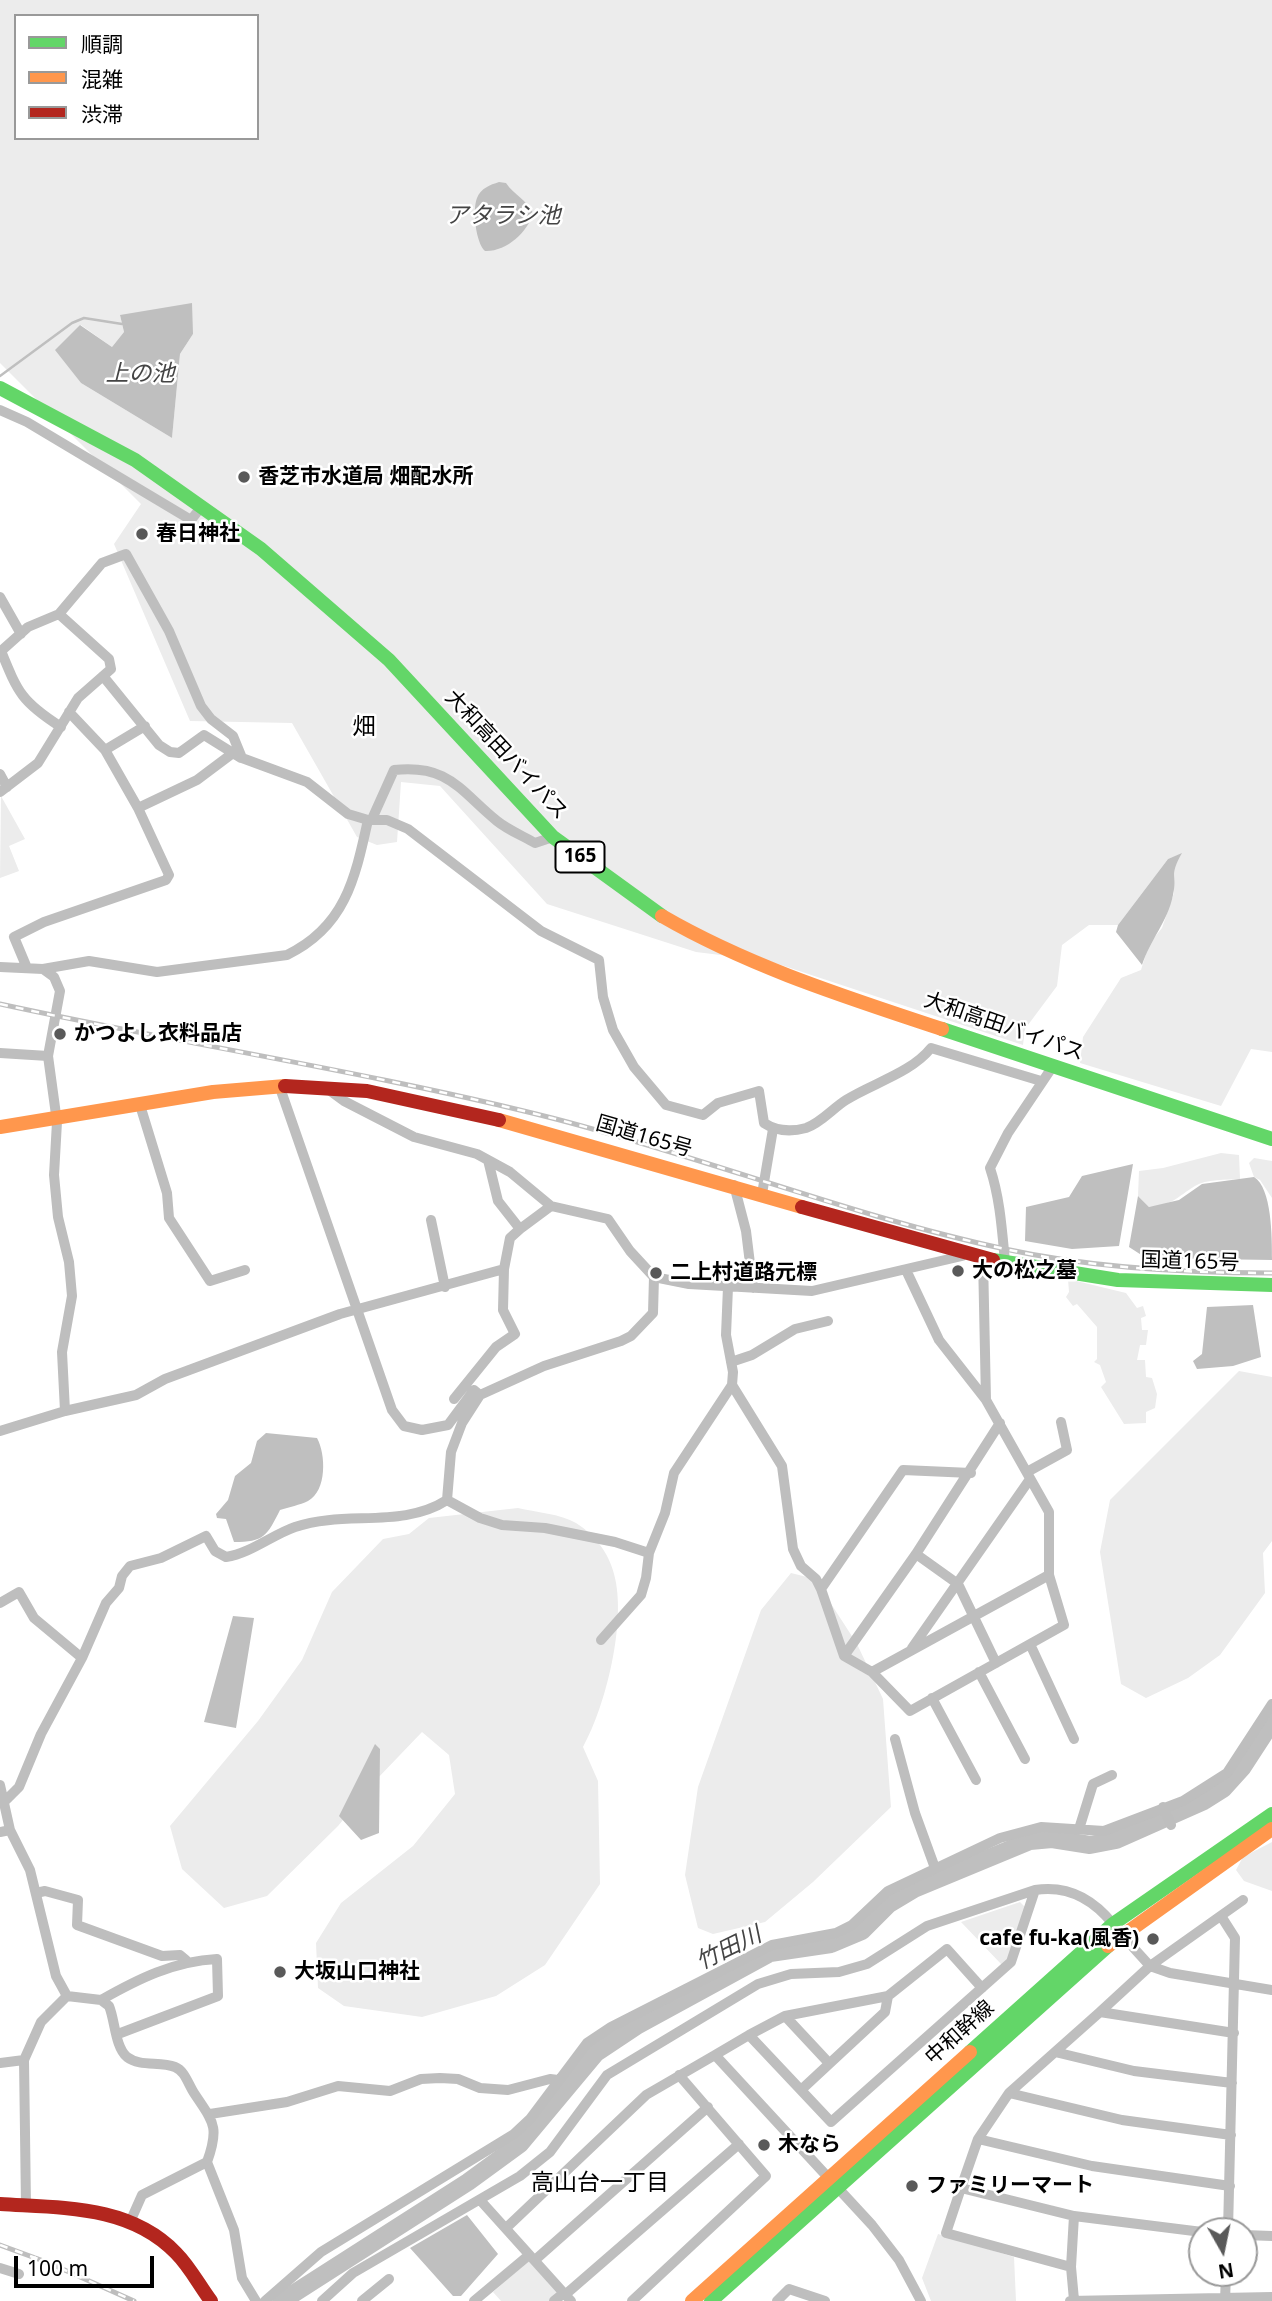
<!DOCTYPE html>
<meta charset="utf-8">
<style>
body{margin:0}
#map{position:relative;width:1272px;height:2301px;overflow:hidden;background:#fff;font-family:"Noto Sans","Noto Sans JP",sans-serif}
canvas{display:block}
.legend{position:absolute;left:14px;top:14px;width:245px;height:126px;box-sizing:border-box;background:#fff;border:2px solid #999;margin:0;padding:9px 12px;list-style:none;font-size:21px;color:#000}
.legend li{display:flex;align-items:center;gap:14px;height:35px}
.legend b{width:35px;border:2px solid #999}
.north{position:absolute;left:1188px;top:2217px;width:70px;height:70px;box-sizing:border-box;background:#fff;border:2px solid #999;border-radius:50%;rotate:171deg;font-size:19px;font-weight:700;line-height:28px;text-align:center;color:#000}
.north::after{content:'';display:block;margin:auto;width:24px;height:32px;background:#595959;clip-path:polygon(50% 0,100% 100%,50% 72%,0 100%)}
.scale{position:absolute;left:14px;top:2256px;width:140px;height:32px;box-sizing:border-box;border:4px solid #000;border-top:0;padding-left:9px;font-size:21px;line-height:24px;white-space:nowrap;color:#000;-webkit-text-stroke:5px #fff;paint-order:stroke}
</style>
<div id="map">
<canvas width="1272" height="2301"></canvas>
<ul class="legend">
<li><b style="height:9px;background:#63d668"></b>順調</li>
<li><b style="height:9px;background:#ff974d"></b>混雑</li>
<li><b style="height:9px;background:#b3261e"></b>渋滞</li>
</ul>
<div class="north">N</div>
<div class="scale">100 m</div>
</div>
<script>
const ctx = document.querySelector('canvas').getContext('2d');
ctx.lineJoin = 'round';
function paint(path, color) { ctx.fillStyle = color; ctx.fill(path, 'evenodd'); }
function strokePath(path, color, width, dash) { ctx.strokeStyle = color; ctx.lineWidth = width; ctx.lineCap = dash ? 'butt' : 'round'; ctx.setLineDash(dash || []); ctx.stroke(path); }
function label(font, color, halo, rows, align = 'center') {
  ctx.font = font + ' "Noto Sans","Noto Sans JP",sans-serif'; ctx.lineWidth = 5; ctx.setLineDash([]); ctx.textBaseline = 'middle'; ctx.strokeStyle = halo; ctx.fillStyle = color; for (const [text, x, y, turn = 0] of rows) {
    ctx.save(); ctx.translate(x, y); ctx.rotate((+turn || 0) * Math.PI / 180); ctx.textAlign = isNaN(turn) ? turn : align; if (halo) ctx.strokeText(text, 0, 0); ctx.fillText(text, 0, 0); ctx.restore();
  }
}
paint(new Path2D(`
 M 0,0 L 1272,0 L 1272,1052 L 1251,1049 L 1221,1106 L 1080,1063 L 1083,1037 L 1121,978 L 1141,970 L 1149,944 L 1162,928 L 1174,893 L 1172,872 L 1181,854 L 1168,859 L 1118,925 L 1089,925 L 1062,945 L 1057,986 L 1025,1029 L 1023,1045 L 769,961 L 696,952 L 547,904 L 440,786 L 401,782 L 397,842 L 377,845 L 357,837 L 292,723 L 190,721 L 114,544 L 141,504 L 0,363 ZM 16,16 L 257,16 L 257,138 L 16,138 ZM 120,315 L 193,334 L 180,354 L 172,438 L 81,383 L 56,350 L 81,325 L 112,347 L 124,332 Z
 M 1,796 L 25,839 L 9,846 L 19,871 L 0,878 Z
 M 1221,1153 L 1239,1155 L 1240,1179 C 1227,1180 1206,1179 1195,1186 C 1177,1197 1173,1205 1149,1207 L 1138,1196 L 1139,1171 L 1163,1168 Z
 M 1254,1158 L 1272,1161 L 1272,1198 L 1260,1180 L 1254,1177 L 1249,1163 Z
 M 1068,1279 L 1126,1293 L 1137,1308 L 1143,1306 L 1146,1316 L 1141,1318 L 1142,1330 L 1148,1330 L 1146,1345 L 1140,1345 L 1137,1360 L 1145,1360 L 1146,1377 L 1152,1378 L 1157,1394 L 1155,1408 L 1146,1412 L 1146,1423 L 1124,1424 L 1101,1387 L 1106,1382 L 1100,1365 L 1094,1362 L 1097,1359 L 1097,1327 L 1077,1304 L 1073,1306 L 1066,1297 L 1069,1292 Z
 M 1239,1371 L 1272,1377 L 1272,1541 L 1263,1553 L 1265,1593 L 1220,1655 L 1188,1678 L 1146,1698 L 1121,1684 L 1100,1552 L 1110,1500 Z
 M 518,1508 C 535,1512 561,1514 576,1523 C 594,1534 609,1553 614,1574 C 627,1620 606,1706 583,1747 L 598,1781 L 600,1884 L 545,1965 L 496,1996 L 422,2017 L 344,2006 L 318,1988 L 316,1943 L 341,1903 L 413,1846 L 455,1794 L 449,1755 L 422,1732 L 376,1780 L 338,1826 L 267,1896 L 224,1908 L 182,1869 L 170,1826 L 258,1721 L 302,1660 L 332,1592 L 383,1539 L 409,1534 L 429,1518 Z
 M 791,1573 L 815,1579 L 857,1644 L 883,1699 L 891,1807 L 813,1882 L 765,1922 L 713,1934 L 698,1928 L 685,1875 L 698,1787 L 761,1610 Z
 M 1272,1842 L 1272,1891 L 1244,1881 L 1236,1870 L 1243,1857 Z
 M 1020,1902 L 1026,1908 L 1010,1959 L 1002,1965 L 961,1922 Z
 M 938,2234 L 1014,2257 L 1016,2301 L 931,2301 L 922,2278 Z
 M 530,2259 L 560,2293 L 550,2301 L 501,2301 L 493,2292 Z`), '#ececec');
paint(new Path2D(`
 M 499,182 L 506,183 C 514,195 526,199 533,213 C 528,232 506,252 485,251 C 476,243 472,210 477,198 C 481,188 490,185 499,182 Z
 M 192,303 L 193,334 L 180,354 L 172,438 L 81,383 L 55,350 L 80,325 L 112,347 L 124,332 L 120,315 Z
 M 1182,853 C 1168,878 1178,873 1173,895 C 1168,921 1150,940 1142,965 L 1116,932 L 1118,925 L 1168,859 Z
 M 1133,1164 L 1119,1246 L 1072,1249 L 1025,1241 L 1026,1207 L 1069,1197 L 1082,1176 Z
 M 1254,1177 C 1272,1188 1272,1237 1272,1260 L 1146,1258 L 1129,1247 L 1138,1196 L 1149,1207 L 1179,1200 L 1202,1184 Z
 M 1253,1305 L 1261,1357 L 1233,1366 L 1197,1369 L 1193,1361 L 1202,1354 L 1207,1307 Z
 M 266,1433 L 317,1438 C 326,1454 327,1491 308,1501 C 300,1505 289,1507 280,1510 C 267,1536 264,1542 234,1542 L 226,1519 L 217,1518 L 216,1514 L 228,1500 L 235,1476 L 251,1463 L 257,1441 Z
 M 233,1616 L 254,1618 L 236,1728 L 204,1722 Z
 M 375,1744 L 380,1749 L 379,1833 L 361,1840 L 339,1816 Z
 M 467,2215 L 498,2254 L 461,2296 L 453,2296 L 410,2248 Z`), '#bfbfbf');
strokePath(new Path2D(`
 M 0,376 L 72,323 L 84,318 L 122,324`), '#bfbfbf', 2.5);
strokePath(new Path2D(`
 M 282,2301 L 468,2182 L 520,2144 L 596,2053 L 638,2025 L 770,1953 L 831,1944 L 862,1931 L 889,1904 L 914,1889 L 1030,1841 L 1052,1839 L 1090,1845 L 1116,1840 L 1204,1801 L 1223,1789 L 1242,1768 L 1272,1722`), '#bfbfbf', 18);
strokePath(new Path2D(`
 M 0,410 L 27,422 L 191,520 L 202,506
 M 0,597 L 21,634
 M 1,651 C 18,693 22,702 61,727
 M 0,652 L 28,627 L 59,614 L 102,563 L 126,554 L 169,631 L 201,706 L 211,719 L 233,736 L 242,758 L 307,782 L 348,814 L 368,820 L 387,820 L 408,829 L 541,931 L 599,960 L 603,997 L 613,1030 L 634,1067 L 666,1105 L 703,1115 L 718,1103 L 759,1091 L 764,1123 C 776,1131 791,1132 806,1128 C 821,1123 833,1108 846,1100 C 873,1083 911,1073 931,1048 L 1041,1081
 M 103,676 L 159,745 L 170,752 L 179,753 L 204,735 L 241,758
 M 105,750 L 145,726
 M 0,774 L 7,787
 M 0,792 L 38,763 L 78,698 L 111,669 L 109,659 L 59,614
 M 138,808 L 197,780 L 233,753
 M 372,819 L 394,770 C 449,764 460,791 497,821 C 508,830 523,836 535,843 L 553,837
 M 0,967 L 43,969 L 89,961 L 157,972 L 287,955 C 345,927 355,879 368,820
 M 27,968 L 14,937 L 44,922 L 166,880 L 169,875 L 138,808 L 105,750 L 69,712
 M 43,969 L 54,977 L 60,991 L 48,1056 L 57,1122 L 54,1175 L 58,1217 L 69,1262 L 72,1296 L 62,1352 L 65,1411
 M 0,1053 L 48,1056
 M 279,1085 L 392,1410 L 404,1426 L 422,1430 L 448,1425 L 474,1390 L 480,1395
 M 329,1090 L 344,1101 L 414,1137 L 477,1154 L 510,1172 L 551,1206 L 608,1219 L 630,1251 L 654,1277 L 689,1284 L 812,1291 L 962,1256
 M 140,1105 L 167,1193 L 169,1218 L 210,1281 L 245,1270
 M 734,1185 L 746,1231 L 753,1288
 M 762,1194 L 773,1129
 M 431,1220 L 445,1287
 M 520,1229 L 551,1206
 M 1005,1262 C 1002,1230 1000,1198 990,1168 L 1008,1133 L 1053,1066
 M 906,1270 L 939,1340 L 986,1400 L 983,1258
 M 731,1362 L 752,1355 L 795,1329 L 828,1321
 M 732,1385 L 782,1466 L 793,1549 L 801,1566 L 816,1579 L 821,1589
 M 454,1399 L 496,1347 L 515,1334 L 503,1310 L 504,1269
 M 0,1431 L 65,1411 L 136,1395 L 165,1379 L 340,1314 L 504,1269 L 510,1238 L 520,1229 L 498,1201 L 488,1160
 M 1027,1472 L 1067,1450 L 1061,1422
 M 971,1473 L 903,1470 L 821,1589 L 844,1656 L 872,1672 L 910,1711 L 1064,1625 L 1049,1575 L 1049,1512 L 986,1400
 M 447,1500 L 480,1518 L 502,1525 L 545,1528 L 615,1542 L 649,1553
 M 916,1554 L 958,1584 L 996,1663
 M 0,1603 L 19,1592 L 34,1618 L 82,1658 L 41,1734 L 19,1787 L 5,1801
 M 601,1640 L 641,1595 L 646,1578 L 649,1553 L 665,1513 L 674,1473 L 732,1385 L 733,1372 L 726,1335 L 728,1287
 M 1030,1644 L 1074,1739
 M 912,1648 L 1030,1479
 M 844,1656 L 916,1554 L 1000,1423
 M 82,1658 L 106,1603 L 119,1588 L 122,1576 L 130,1566 L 161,1558 L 206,1536 L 215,1551 L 226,1557 C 251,1553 272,1535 295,1527 C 345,1510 402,1529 447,1500 L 451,1452 L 462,1423 L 480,1395 L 544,1366 L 621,1341 L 631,1336 L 653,1313 L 654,1277
 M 872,1672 L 1049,1575
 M 979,1672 L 1025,1759
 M 932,1698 L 976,1780
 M 895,1739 L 915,1813 L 935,1868
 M 0,1785 L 10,1830
 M 1163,1807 L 1171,1825
 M 1079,1829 L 1093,1784 L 1112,1775
 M 0,1832 L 10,1830 L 30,1870 L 56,1976 L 67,1996
 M 36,1893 L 45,1891 L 78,1900 L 77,1925 L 162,1956 L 180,1955 L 186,1960
 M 1221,1916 L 1235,1938 L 1228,2231
 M 1121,1934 L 1150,1966 L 1170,1973 L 1272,1990
 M 101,2000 C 138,1979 174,1961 217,1959 L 218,1996 L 118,2034
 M 1100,2012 L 1150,1966 L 1243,1900
 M 785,2016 L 827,2061
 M 749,2035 L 785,2016 L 888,1996 L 947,1949 L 982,1988
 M 1055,2052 L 1009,2093 L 1122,2120 L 1231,2135
 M 0,2063 L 24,2060
 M 1232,2083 L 1134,2071 L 1055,2052 L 1100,2012 L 1234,2033
 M 801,2090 L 885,2012 L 888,1996
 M 1009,2093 L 978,2139 L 1092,2166 L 1230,2186
 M 210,2114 L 287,2102 L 338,2086 L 390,2091 L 421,2079 L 440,2078 L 458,2079 L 480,2088 L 508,2090 L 550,2079 L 558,2080
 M 978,2139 L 961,2188 L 1074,2216 L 1202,2232
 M 207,2162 L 234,2230 L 242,2278 L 256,2301
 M 961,2188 L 946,2233 L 1071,2267 L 1074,2216
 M 480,2200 L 571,2301
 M 26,2206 L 24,2060 L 41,2022 L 67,1996 L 101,2000 L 109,2006 C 115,2020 115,2047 127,2057 C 140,2067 160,2061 175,2067 C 185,2071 188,2084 194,2093 C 213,2122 220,2126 207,2162 L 142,2195 L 130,2222
 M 506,2228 L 646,2095 L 715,2055
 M 1244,2235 L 1272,2236
 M 535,2260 L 708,2107
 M 1071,2267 L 1074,2300
 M 0,2268 L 19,2274
 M 566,2294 L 739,2144
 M 265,2301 L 321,2252 L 514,2134 L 530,2119 L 587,2043 L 611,2027 L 772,1945 L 836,1933 L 852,1925 L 888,1891 L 1000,1838 L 1041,1827 L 1104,1831 L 1183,1801 L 1227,1773 L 1272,1704
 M 322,2301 L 353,2273 L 520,2176 L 550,2152 L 607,2075 L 758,1984 L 791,1974 L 839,1972 L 867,1964 L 927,1926 L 1035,1890 C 1067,1885 1093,1899 1113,1924
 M 362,2301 L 389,2279
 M 474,2301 L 529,2255
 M 554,2301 L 564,2293
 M 632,2301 L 766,2176 L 679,2075
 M 777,2301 L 789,2289 L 825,2301
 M 921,2301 L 899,2260 L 872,2225 L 715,2055 L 749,2035 L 831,2122 L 1011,1962 L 1035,1890
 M 1070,2301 L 1272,2297
 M 1225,2301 L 1226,2273`), '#bebebe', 10);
strokePath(new Path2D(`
 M 0,388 L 135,460 L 261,549 L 389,660 L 553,837 L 662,916
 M 942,1029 L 1272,1139
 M 993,1260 L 1118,1280 L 1272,1285
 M 970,2052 L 1113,1924 L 1272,1814
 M 711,2301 L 1108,1946`), '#63d668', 14);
strokePath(new Path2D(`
 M 662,916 C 750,967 846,997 942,1029
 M 499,1120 L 802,1207
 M 0,1127 L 213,1092 L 285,1086
 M 1108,1946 L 1272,1829
 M 692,2301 L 970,2052`), '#ff974d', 14);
strokePath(new Path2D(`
 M 285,1086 L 367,1091 L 499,1120
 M 802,1207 L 993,1260
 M 0,2204 C 62,2208 130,2205 176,2253 C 190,2267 199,2285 211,2301`), '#b3261e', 14);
const rail = new Path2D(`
 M 0,1004 C 183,1044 370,1072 552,1118 C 704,1157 851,1216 1005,1249 C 1092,1268 1183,1273 1272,1273
 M 0,2245 L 49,2263 L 134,2301`);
strokePath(rail, '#bebebe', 5);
strokePath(rail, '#fff', 2.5, [8]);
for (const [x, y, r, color] of [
 [244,477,7,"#595959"],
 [142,534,7,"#595959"],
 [60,1034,7,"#595959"],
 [958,1271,7,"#595959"],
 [656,1273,7,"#595959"],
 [1153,1939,7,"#595959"],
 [280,1972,7,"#595959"],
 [764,2145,7,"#595959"],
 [912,2186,7,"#595959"]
]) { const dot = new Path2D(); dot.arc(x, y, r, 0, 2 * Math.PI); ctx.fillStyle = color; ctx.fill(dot); strokePath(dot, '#fff', 2.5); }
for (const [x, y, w] of [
 [580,857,49]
]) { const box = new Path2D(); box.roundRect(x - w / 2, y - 15.5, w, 31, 5); ctx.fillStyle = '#fff'; ctx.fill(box); strokePath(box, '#000', 2); }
label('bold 19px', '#000', null, [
 ["165",580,857]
]);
label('bold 21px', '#000', '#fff', [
 ["香芝市水道局 畑配水所",258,477],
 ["春日神社",156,534],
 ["かつよし衣料品店",74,1034],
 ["大の松之墓",972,1271],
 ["二上村道路元標",670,1273],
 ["cafe fu-ka(風香)",1139,1939,"right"],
 ["大坂山口神社",294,1972],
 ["木なら",778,2145],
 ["ファミリーマート",926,2186]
], 'left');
label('21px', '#000', '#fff', [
 ["大和高田バイパス",506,755,47],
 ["大和高田バイパス",1004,1027,19],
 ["国道165号",644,1137,16],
 ["国道165号",1190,1262,2],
 ["中和幹線",960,2033,-42]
]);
label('italic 23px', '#444', '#fff', [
 ["アタラシ池",503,216],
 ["上の池",140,374],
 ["竹田川",729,1949,-26]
]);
label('23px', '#000', '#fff', [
 ["畑",364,727],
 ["高山台一丁目",600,2183]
]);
</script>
